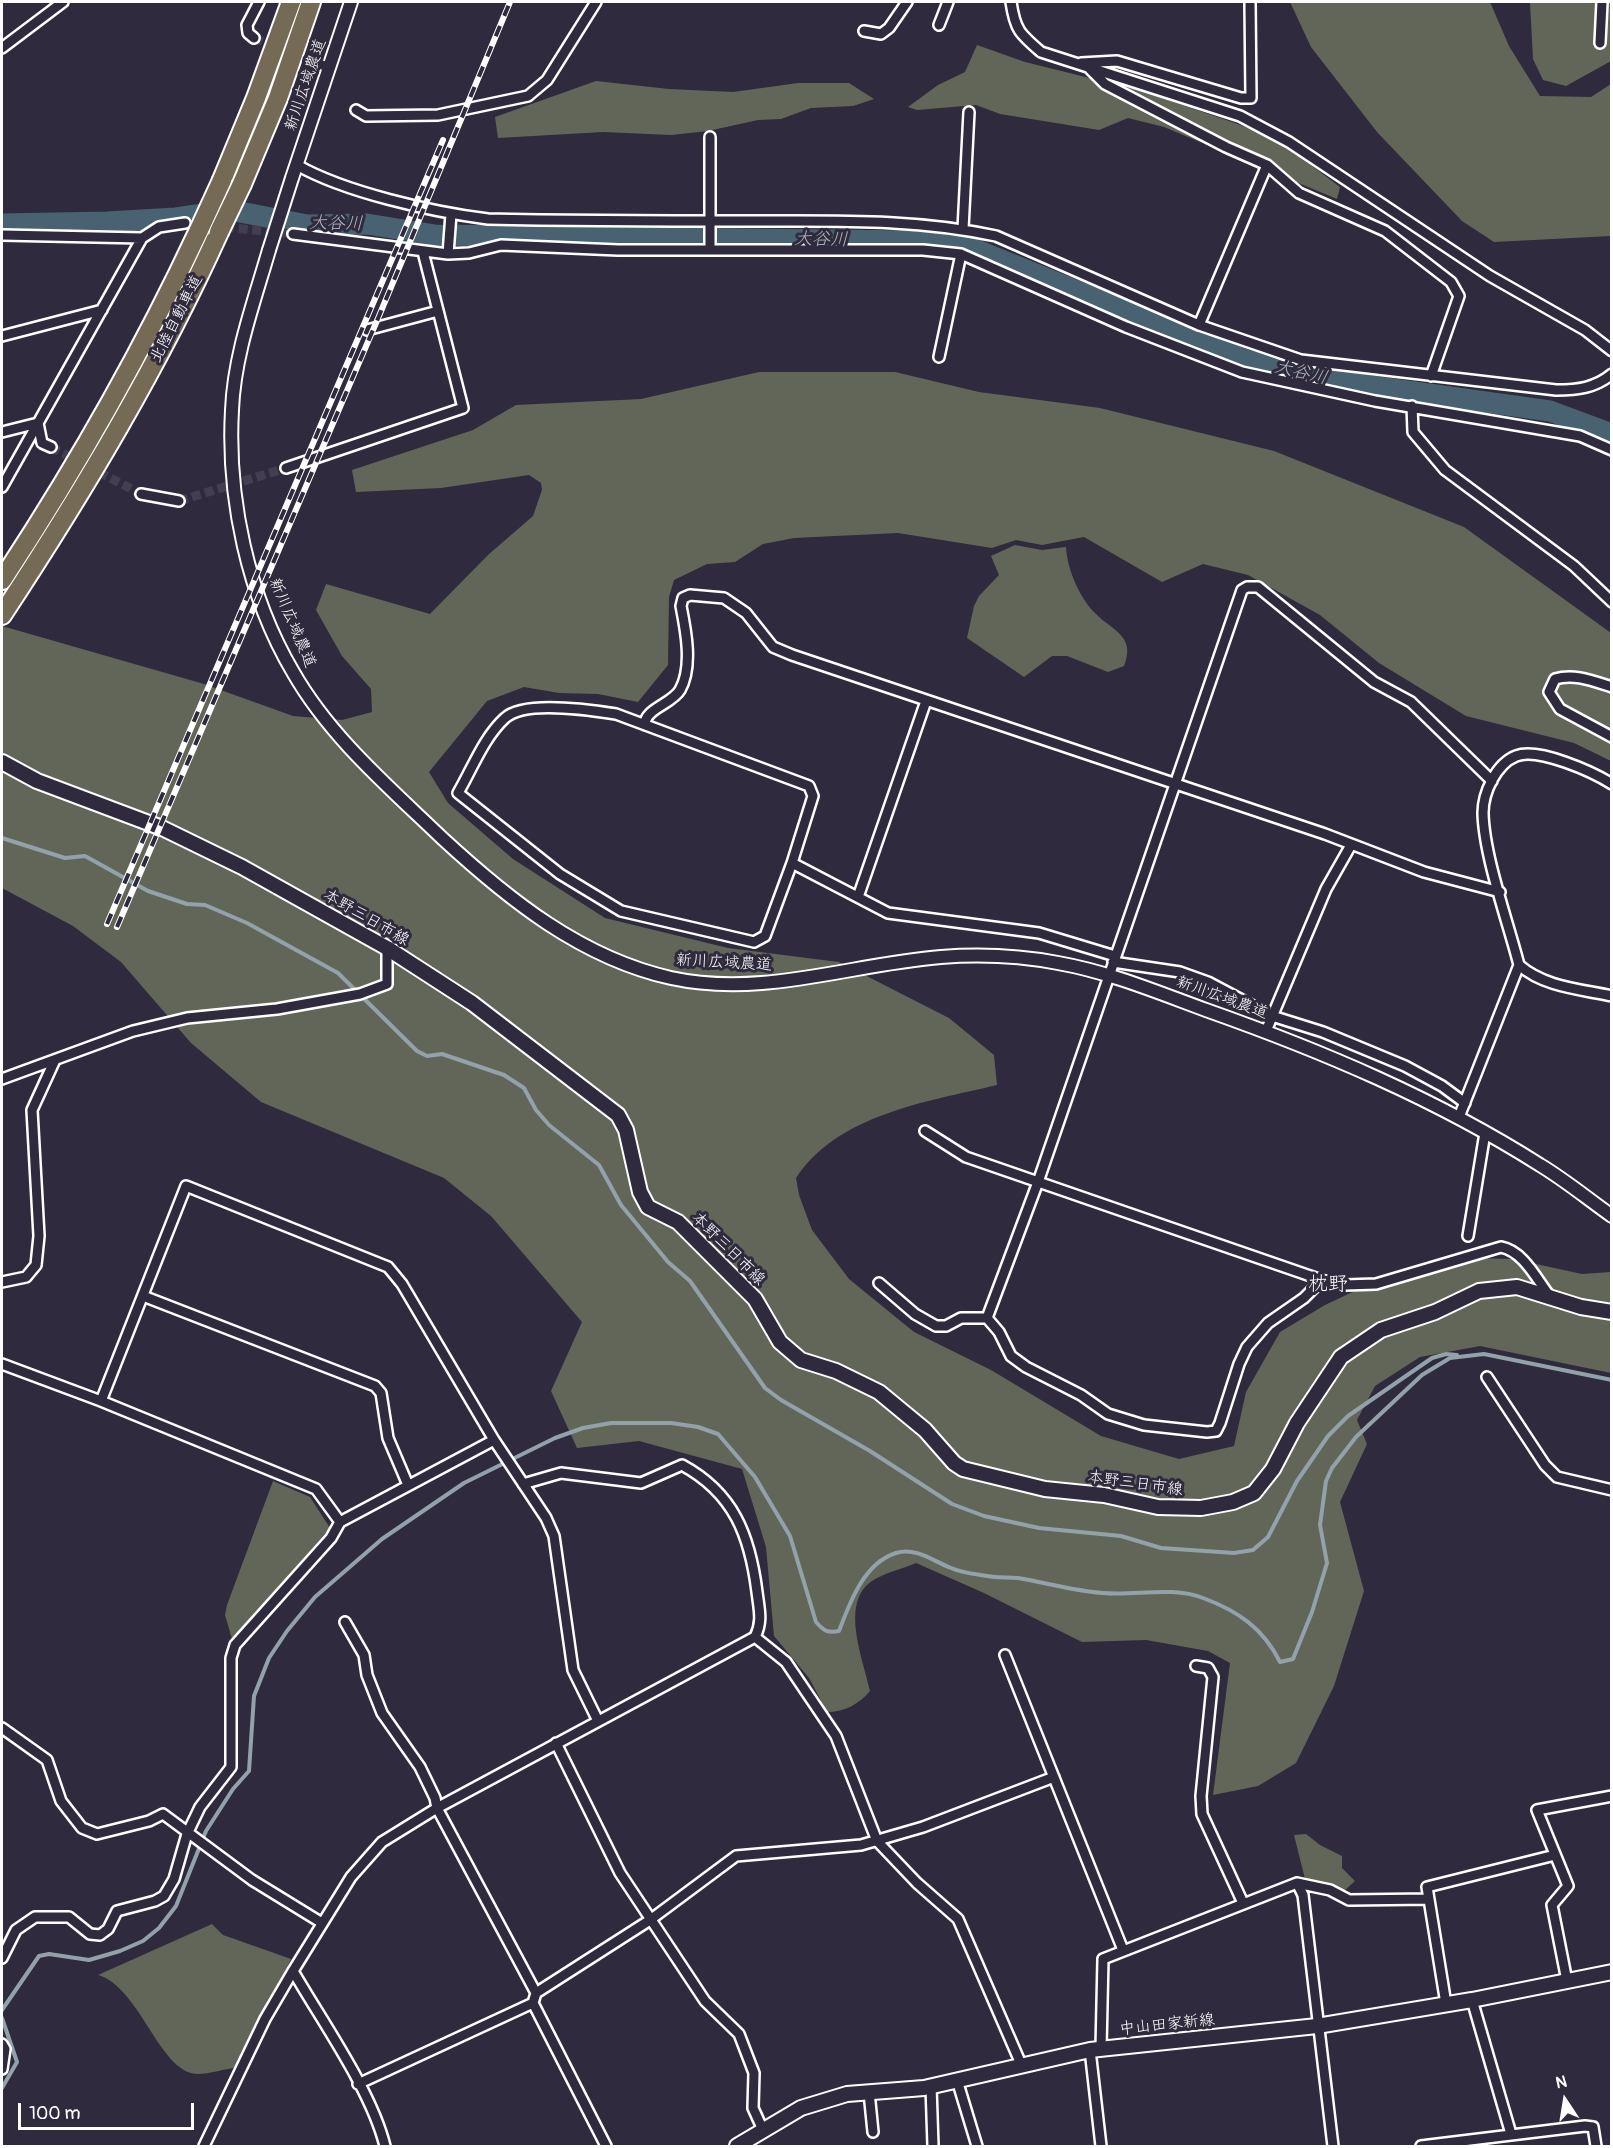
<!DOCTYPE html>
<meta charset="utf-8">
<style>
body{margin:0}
#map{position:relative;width:1613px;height:2148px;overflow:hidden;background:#2f2a3d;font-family:Pangolin,sans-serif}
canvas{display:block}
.frame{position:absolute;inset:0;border:3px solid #fff;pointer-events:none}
.north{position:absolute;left:1535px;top:2070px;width:60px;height:60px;-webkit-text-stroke:4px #2f2a3d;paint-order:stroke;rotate:348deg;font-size:16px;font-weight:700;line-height:24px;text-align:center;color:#fff}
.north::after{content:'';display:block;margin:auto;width:21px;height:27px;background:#fff;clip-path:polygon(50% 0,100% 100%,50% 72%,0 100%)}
.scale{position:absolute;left:18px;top:2103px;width:176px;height:27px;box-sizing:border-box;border:3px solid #fff;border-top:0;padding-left:8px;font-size:18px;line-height:21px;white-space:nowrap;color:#fff;-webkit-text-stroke:4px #2f2a3d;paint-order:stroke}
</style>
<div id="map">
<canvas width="1613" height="2148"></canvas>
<div class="frame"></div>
<div class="north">N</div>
<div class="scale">100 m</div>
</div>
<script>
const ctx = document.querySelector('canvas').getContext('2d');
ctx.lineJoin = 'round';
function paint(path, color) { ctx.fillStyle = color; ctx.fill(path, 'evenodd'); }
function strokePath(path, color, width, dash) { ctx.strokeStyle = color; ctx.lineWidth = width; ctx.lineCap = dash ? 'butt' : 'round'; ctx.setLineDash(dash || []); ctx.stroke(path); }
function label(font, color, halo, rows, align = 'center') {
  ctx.font = font + ' Pangolin,"Klee One",sans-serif'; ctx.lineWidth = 6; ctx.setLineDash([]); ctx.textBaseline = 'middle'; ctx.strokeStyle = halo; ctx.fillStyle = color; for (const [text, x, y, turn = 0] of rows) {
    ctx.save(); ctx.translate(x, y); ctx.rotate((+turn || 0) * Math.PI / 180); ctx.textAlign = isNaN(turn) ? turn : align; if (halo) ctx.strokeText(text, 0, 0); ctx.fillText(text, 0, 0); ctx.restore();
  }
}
paint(new Path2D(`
 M 1290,2 L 1490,2 L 1509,46 L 1540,96 L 1591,97 L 1611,84 L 1611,236 L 1494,242 L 1462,221 L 1377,132 L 1311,47 Z
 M 1527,2 L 1611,2 L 1611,61 L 1566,86 L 1543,80 L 1533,59 L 1530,3 Z
 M 977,45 L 1025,62 L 1138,90 L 1235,123 L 1279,141 L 1340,187 L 1337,199 L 1164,127 L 1128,118 L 1099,130 L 1000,114 L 976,105 L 917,110 L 908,107 L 938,85 L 965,72 Z
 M 596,81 L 669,89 L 733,92 L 798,83 L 849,83 L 874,99 L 853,106 L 811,108 L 781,119 L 758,120 L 708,131 L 671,135 L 603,132 L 498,138 L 495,117 Z
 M 759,372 L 895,372 L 979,392 L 1100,408 L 1274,451 L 1464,527 L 1611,633 L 1611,761 L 1574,743 L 1466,716 L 1379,663 L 1320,615 L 1248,575 L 1203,564 L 1162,582 L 1084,537 L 1042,545 L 1016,540 L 992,548 L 898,533 L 794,538 L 763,544 L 735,562 L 707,564 L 674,580 L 669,597 L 668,665 L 638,702 L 598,694 L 559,693 L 524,687 L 487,701 L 429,772 L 448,803 L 513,859 L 605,918 L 728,948 L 839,962 L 949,1018 L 994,1055 L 997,1085 C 926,1102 839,1114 796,1178 L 799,1195 L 812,1230 L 849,1279 L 914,1332 L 991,1370 L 1101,1436 L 1179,1459 L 1234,1446 L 1246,1392 L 1280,1332 L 1325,1305 L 1376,1281 L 1465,1258 L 1513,1259 L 1582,1274 L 1611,1272 L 1611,1373 L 1480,1346 L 1420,1357 L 1375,1386 L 1357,1420 L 1367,1444 L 1340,1502 L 1364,1591 L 1334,1686 L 1296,1763 L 1258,1786 L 1213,1795 L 1230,1663 L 1208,1651 L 1146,1640 L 1082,1642 L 984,1593 L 916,1563 C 902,1569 884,1573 872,1581 C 839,1603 864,1661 870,1691 C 859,1704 845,1712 827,1712 L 809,1678 L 774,1636 L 766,1547 L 742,1469 L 639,1441 L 577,1448 L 551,1391 L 582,1322 L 491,1216 L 444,1178 L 261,1102 L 191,1043 L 121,962 L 73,926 L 2,888 L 2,626 L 204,684 L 293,716 L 342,720 L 372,712 L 371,689 L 342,656 L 316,610 L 326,584 L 430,614 L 488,555 L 533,516 L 542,490 L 541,483 L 529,475 L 441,488 L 356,492 L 352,470 L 473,430 L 516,405 L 641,399 Z
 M 1015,545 L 1042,550 L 1066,547 C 1067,569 1080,599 1096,614 C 1113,631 1136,636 1124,666 L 1108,672 L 1067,656 L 1052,656 L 1024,677 L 967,638 L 974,606 L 979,596 L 999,575 L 991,556 Z
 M 273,1481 L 310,1497 L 330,1528 L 232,1639 L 225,1615 L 227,1605 Z
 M 1306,1834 L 1320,1845 L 1342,1856 L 1342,1868 L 1355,1881 L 1345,1890 L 1305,1879 L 1294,1835 Z
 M 212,1924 L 223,1935 L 291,1959 L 238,2067 C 225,2069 210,2074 197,2074 C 159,2072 140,1987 98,1975 Z`), '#626659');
strokePath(new Path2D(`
 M 2,838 L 65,858 L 85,856 L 148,891 L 187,904 L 205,905 L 247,923 L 338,973 L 417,1051 L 427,1056 L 442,1054 L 504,1075 L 524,1088 L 536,1110 L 549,1125 L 599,1165 L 621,1205 L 668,1262 L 690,1281 L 765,1388 L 781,1400 L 870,1451 L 952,1504 L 984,1516 L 1039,1528 L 1121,1536 L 1161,1548 L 1234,1553 L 1253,1550 L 1268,1537 L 1297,1481 L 1328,1436 L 1348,1416 L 1432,1358 L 1446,1354 L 1457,1355
 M 2,2010 L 39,1956 L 49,1954 L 89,1960 L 120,1951 L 143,1941 L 159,1928 L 176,1906 L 206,1831 L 233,1789 L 249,1771 L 254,1696 L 269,1658 L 287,1631 L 315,1597 L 382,1539 L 464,1483 L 555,1438 L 583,1428 L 611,1423 L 671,1423 L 698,1427 L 718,1434 L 755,1477 L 790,1536 L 816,1622 C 824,1631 827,1633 839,1631 C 850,1602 864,1563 896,1553 C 916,1547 933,1561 951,1568 C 962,1573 975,1574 987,1576 C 997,1578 1008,1577 1018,1578 C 1047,1583 1075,1591 1103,1593 C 1136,1596 1171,1586 1203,1598 C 1238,1611 1263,1628 1280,1662 L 1293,1659 L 1312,1612 L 1327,1563 L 1320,1525 L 1326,1481 L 1332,1468 L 1356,1437 L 1422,1375 L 1450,1358 L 1484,1354 L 1612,1380
 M 2,2018 L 17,2062 L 2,2088`), '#92a1aa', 4);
strokePath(new Path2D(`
 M 2,224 L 107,222 L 176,218 L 230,210 L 307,225 L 367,224 L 435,235 L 912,241 L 967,246 L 1246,360 L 1321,379 L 1550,411 L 1612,434`), '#496271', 21);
strokePath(new Path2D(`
 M 254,38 L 311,60
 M 185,223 L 293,234
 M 51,447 L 141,494
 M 179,501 L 286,468`), '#443f50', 9, [9, 4.5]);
const minor = new Path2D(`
 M 1011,2 C 1015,30 1020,34 1041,52 L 1240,116 L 1289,142 L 1490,276 L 1585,330 L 1612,351
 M 939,25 L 948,2
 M 864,31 L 881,34 L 889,28 L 907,2
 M 254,38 L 248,33 L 247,25 L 259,2
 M 1600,43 L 1602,2
 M 2,48 L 63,2
 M 311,60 L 329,68
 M 1081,63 L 1117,61 L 1241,98 L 1251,98 L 1250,2
 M 1090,69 L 1105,84 L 1226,147 L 1267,165 L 1299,193 L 1385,231 L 1451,282 L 1459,296 L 1431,376
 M 356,110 L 366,116 L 438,115 L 528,96 L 547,80 L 596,2
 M 297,165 C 344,192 432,212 488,219 C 579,221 670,221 760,221 C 840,221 918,219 996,236 L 1199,325 L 1301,360 L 1556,390 C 1578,390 1595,388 1612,374
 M 963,229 L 969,112
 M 293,234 L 448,254 L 469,253 L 501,245 L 618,250 L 923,250 L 961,254 L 1126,327 L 1242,372 L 1375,401 L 1580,436 L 1612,450
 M 2,235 L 142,238
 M 710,249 L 710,137
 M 448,254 L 451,214
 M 1199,325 L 1267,165
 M 367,330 L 438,311
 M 2,336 L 102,310
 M 939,357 L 961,254
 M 1412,406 L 1413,432 L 1445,470 L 1574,566 L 1612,602
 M 38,423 L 42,443 L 51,447
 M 2,432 L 38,423
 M 286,468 L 463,408 L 423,252
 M 2,487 L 142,238 L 159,227 L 185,223
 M 141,494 L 179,501
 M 1612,687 C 1593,681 1574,673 1555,679 L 1549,692 L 1560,709 L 1612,737
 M 645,725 C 644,709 672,704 680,690 C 693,667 686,631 681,606 L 683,598 L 690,595 L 724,598 L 746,613 L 773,647 L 792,655 L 1325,834 L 1424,872 L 1500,892
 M 1612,784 C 1593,772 1538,747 1516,756 C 1496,764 1483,793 1483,813 C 1484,856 1508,922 1519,965 C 1544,987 1579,989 1612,996
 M 792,863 L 813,796 L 809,786 L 616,714 C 591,710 524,700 505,718 C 484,737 472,769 458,793 L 560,874 L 621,911 L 754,942 L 765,936 L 792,863 L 888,913 L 1039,933 L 1115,956
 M 858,897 L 926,701
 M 1113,962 L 1180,972 L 1208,982 L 1272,1016 L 1323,1032 L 1405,1066 L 1442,1086 L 1465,1103
 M 1266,1031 L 1326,889 L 1351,845
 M 2,1079 L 133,1031 L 187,1018 L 277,1009 L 360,994 L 387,984 L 387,948
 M 1459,1117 L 1519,965
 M 925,1131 L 966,1157 L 1322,1280 L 1345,1285 L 1376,1284 L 1501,1247 C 1523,1251 1536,1278 1549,1295
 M 1468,1236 L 1485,1133
 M 1322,1280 L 1304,1298 L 1268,1323 L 1247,1347 L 1239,1364 L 1220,1423 L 1216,1431 L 1207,1432 L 1144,1425 L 1108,1414 L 1081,1395 L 1026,1367 L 1011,1356 L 999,1332 L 987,1318 L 1038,1182 L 1242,590 L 1247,587 L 1258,587 L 1374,682 L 1411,702 L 1492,781
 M 2,1282 L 26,1277 L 36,1265 L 39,1236 L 32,1110 L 54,1062
 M 879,1283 L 915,1314 L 936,1326 L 946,1326 L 961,1318 L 987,1318
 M 143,1296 L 375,1386 L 381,1393 L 388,1438 L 408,1485
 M 2,1364 L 101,1401 L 316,1489 L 340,1522
 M 1487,1377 L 1545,1465 L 1557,1477 L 1612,1490
 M 101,1401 L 186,1186 L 388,1267 L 402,1284 L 494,1440 L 546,1518 L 554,1536 L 573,1670 L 598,1721
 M 345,1622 L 364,1655 L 367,1675 L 382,1713 L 420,1767 L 435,1798 L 437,1808 L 536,1993
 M 755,1637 L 786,1662 L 836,1736 L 877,1841 L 917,1883 L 958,1919 L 1021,2064
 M 1005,1655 L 1123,1950
 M 1196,1666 L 1208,1668 L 1213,1677 L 1201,1796 L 1202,1814 L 1243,1903
 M 2,1728 L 47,1760 L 61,1801 L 82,1828 L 97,1834 L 149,1821 L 163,1814 L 252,1880 L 322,1923
 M 556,1743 L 620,1873 L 705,2001 L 739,2034 L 754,2073 L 753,2108 L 763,2130
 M 1297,1883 L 1330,1890 L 1349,1900 L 1429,1899
 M 2,1958 L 16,1930 L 35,1917 L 69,1917 L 90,1934 L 100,1935 L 108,1929 L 117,1911 L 155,1901 L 164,1896 L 174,1879 L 187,1834 L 200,1807 L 231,1767 L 231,1658 L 235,1645 L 331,1538 L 340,1522 L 494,1440
 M 293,1971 C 323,2023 371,2090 385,2146
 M 1567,1981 L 1552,1905 L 1568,1886 L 1537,1810 L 1612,1796
 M 1472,2000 L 1511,2134
 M 533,2003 L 606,2146
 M 1446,2004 L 1427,1887 L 1555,1855
 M 2,2044 L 5,2049 L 2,2069
 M 1101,2048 L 1103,1959 L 1297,1883 L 1303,1895 L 1333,2146
 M 1090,2050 L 1101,2146
 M 957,2080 L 977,2146
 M 358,2084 L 533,2003 L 536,1993 L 650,1920 L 736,1856 L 861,1845 L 923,1827 L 1054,1777
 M 931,2086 L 933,2146
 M 869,2092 L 873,2132
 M 204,2146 L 265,2019 L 293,1971 L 351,1877 L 382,1842 L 437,1808 L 755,1637 C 763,1621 759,1609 757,1592 C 750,1536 734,1493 682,1465 L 641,1483 L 561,1473 L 523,1484
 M 1421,2146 L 1585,2126 L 1593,2127 L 1596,2146`);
const tertiary = new Path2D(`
 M 292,178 L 351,2
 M 269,250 C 254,302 234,356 232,410 C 227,498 248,596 293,672 C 330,737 389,787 442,838 C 508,899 581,958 671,978 C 763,998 851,964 941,957 C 979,954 1021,956 1058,963 C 1109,972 1157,992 1206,1010 C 1322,1051 1436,1099 1540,1165 C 1565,1180 1588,1199 1612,1216`);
const secondary = new Path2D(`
 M 2,762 L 37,781 L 162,828 L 242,867 L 387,948 L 472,1003 L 618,1115 L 626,1130 L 640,1192 L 648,1207 L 678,1222 L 755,1299 L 780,1342 L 801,1360 L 836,1371 L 879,1392 L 925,1430 L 954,1463 L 963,1469 L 1045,1489 L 1104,1495 L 1158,1507 L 1201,1508 L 1233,1502 L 1254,1493 L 1273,1469 L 1297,1423 L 1341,1357 L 1381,1330 L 1435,1312 L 1479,1291 L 1517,1287 L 1581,1307 L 1612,1312
 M 737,2146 L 801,2108 L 847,2094 L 924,2088 L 1090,2050 L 1317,2026 L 1472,2000 L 1612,1972`);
const motorway = new Path2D(`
 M 222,180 L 256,98 L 291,2
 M 242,184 L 278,98 L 311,2
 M 2,580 C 76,468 142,352 199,230
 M 2,615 C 83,492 158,367 219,232`);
strokePath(minor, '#fff', 14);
strokePath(tertiary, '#fff', 16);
strokePath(secondary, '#fff', 18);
strokePath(motorway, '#fff', 22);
strokePath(minor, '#2f2a3d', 9);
strokePath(tertiary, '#2f2a3d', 12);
strokePath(secondary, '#2f2a3d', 14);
strokePath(motorway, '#756a55', 18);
const rail = new Path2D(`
 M 107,924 L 443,140
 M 117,927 L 379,316 L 510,2`);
strokePath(rail, '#fff', 6);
strokePath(rail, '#2f2a3d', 4, [11]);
const tertiaryBridge = new Path2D(`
 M 269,250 L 292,178`);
const motorwayBridge = new Path2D(`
 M 199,230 L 222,180
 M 219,232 L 242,184`);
strokePath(tertiaryBridge, '#fff', 16, []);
strokePath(motorwayBridge, '#fff', 22, []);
strokePath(tertiaryBridge, '#2f2a3d', 12);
strokePath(motorwayBridge, '#756a55', 18);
label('16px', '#fff', '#2f2a3d', [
 ["新川広域農道",306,85,-71],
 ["北陸自動車道",177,319,-63],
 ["新川広域農道",292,623,67],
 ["本野三日市線",366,918,30],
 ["新川広域農道",724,963,3],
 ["新川広域農道",1222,998,20],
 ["本野三日市線",728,1249,45],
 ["本野三日市線",1135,1484,8],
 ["中山田家新線",1167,2025,-6]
]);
label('italic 18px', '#adb8bf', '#2f2a3d', [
 ["大谷川",336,224,1],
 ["大谷川",821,240,1],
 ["大谷川",1301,373,13]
]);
label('20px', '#fff', '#2f2a3d', [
 ["枕野",1328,1285]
]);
</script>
